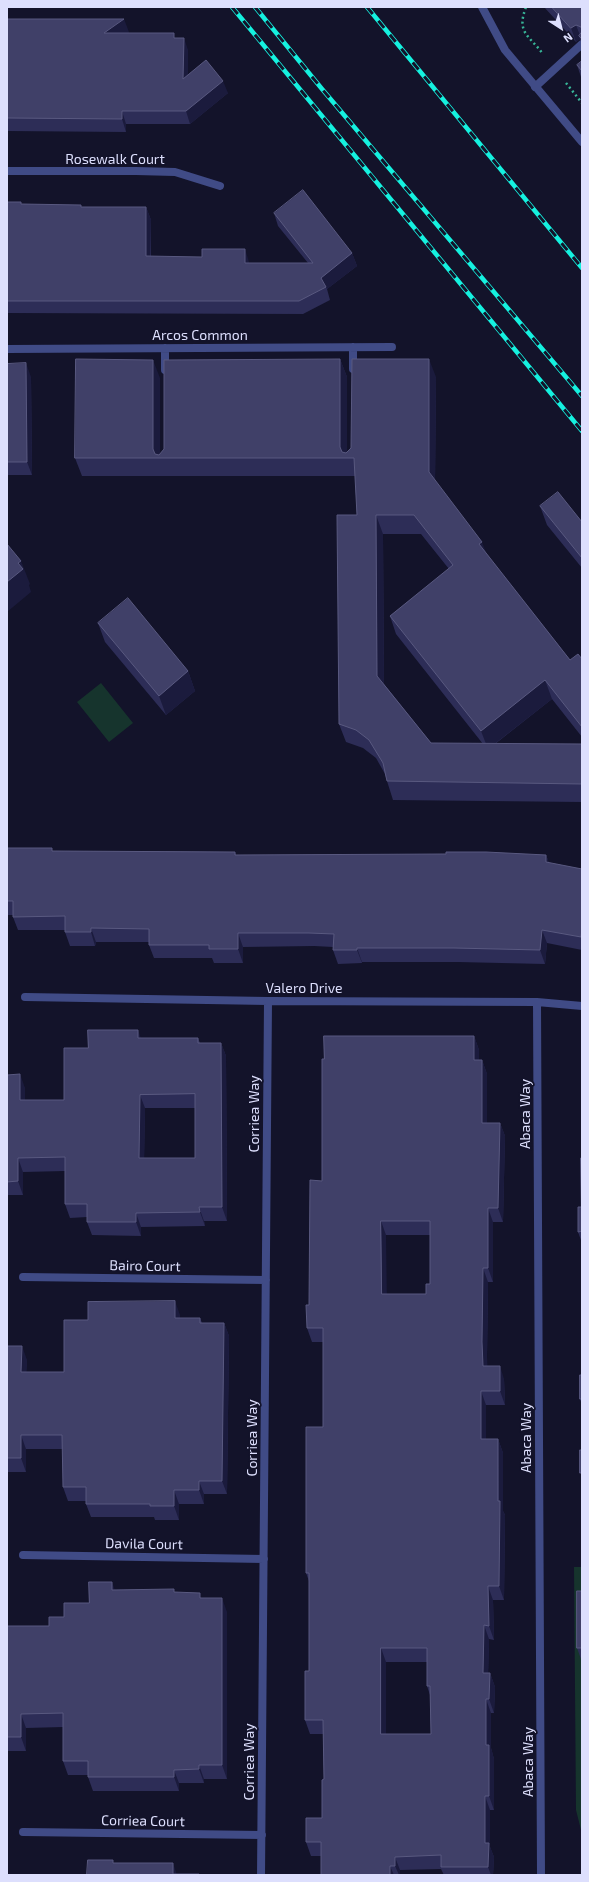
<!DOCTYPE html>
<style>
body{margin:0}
#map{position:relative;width:589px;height:1882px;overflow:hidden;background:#13132a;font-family:"Exo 2",sans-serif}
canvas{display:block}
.frame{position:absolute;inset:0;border:8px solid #dddffd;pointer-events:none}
.north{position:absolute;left:541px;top:8px;width:40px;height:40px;-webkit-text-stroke:3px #13132a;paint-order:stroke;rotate:144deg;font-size:11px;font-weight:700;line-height:16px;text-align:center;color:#dddffd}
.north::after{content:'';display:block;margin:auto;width:14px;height:18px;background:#dddffd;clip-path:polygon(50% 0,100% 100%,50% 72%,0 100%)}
</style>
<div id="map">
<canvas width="589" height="1882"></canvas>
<div class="frame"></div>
<div class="north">N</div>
</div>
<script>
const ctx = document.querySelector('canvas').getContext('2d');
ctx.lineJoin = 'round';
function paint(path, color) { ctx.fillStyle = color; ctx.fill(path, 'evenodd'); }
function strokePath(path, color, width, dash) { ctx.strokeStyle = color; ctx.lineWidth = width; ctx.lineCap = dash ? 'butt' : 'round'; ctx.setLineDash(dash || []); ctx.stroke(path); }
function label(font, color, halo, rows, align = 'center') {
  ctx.font = font + ' "Exo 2",sans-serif'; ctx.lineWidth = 3.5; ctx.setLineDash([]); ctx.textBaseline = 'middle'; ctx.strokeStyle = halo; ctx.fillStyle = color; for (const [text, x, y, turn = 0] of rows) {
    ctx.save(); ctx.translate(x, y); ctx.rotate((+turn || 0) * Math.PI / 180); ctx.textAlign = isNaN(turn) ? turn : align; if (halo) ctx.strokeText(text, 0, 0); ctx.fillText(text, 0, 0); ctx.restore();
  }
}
paint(new Path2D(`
 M 101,683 L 133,723 L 109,742 L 77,702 Z
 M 574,1567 L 582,1567 L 582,1834 L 576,1810 Z`), '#16342d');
strokePath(new Path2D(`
 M 526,7 C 516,33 529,35 543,54
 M 566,83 L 582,103`), '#38b698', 2.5, [2, 3]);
strokePath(new Path2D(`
 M 482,7 L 505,50 L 582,142
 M 535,87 L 582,44
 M 7,171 L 136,171 L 175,172 L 220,186
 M 165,348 L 165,370
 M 7,349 L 392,347
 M 353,369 L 353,347
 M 25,997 L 268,1001 L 537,1002 L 582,1006
 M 537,1002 L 541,1875
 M 23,1277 L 266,1280
 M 23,1555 L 264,1559
 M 23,1832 L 262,1835
 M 261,1875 L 268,1001`), '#404b86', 8);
const rail = new Path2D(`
 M 232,7 L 582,431
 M 255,7 L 322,89 L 582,396
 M 367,7 L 582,268`);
strokePath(rail, '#15f1df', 4.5);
strokePath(rail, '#13132a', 3, [9]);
paint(new Path2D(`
 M 544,7 L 582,7 L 582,44 L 580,39 L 576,42 Z
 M 7,19 L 129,32 L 127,33 L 176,38 L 188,50 L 188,75 L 228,93 L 190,124 L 126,124 L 126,132 L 7,131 Z
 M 582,61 L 582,80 L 577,65 Z
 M 7,202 L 22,204 L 82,207 L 146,207 L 151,220 L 151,256 L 249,262 L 249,263 L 308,263 L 278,226 L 274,213 L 352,253 L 357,266 L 327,289 L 330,300 L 303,314 L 7,313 Z
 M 340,359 L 347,377 L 347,452 L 436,377 L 435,481 L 487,555 L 570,660 L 582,659 L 582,737 L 552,699 L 495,744 L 582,744 L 582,802 L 393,800 L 387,781 L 385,774 L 376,758 L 363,748 L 346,742 L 339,724 L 357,515 L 355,476 L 82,476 L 75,458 L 160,378 L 160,454 ZM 383,534 L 421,534 L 449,569 L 390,616 L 396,634 L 483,744 L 431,743 L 384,684 Z
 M 7,364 L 31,377 L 32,475 L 7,475 Z
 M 540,506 L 582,522 L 582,568 L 547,525 Z
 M 98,623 L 188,671 L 195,691 L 166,715 L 105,642 Z
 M 7,848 L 54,851 L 235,852 L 236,855 L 546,855 L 549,863 L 582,869 L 582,950 L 547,943 L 545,964 L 458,962 L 362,962 L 362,963 L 338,964 L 333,950 L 333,947 L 314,946 L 243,947 L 243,963 L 214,963 L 212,958 L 154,958 L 149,945 L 149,942 L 96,942 L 95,946 L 70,946 L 65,932 L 65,930 L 18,930 L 13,917 L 13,915 L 7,915 Z
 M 474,1036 L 479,1050 L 479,1060 L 482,1060 L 487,1074 L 487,1123 L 500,1123 L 505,1136 L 503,1222 L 493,1222 L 493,1282 L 488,1282 L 487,1356 L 487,1366 L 504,1379 L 505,1405 L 486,1405 L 486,1439 L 498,1439 L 503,1453 L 503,1511 L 505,1515 L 504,1600 L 493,1600 L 494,1640 L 489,1639 L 488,1673 L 490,1673 L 495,1687 L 494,1713 L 491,1713 L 491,1748 L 494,1759 L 494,1810 L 490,1810 L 490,1847 L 494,1857 L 493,1875 L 444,1875 L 441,1869 L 400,1870 L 400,1875 L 321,1875 L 321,1856 L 311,1856 L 306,1842 L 322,1818 L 324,1779 L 323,1734 L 310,1734 L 305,1720 L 309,1671 L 309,1581 L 306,1573 L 323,1427 L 323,1342 L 312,1342 L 307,1328 L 322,1181 L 324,1059 ZM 386,1235 L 430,1235 L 430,1284 L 426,1294 L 386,1294 ZM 386,1662 L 427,1662 L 427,1686 L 430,1695 L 431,1734 L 386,1734 Z
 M 141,1038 L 198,1038 L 200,1043 L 221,1043 L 226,1056 L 227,1221 L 204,1221 L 205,1226 L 141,1227 L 141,1236 L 92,1235 L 87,1222 L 87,1217 L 70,1218 L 65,1204 L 65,1171 L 23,1172 L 23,1195 L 7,1195 L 7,1075 L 25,1088 L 25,1100 L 64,1100 L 88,1048 ZM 145,1108 L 195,1108 L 195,1158 L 144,1158 Z
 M 582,1231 L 582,1243 L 578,1232 Z
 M 180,1315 L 180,1318 L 200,1318 L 202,1323 L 224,1323 L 229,1336 L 227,1494 L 204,1494 L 204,1504 L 179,1504 L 179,1520 L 155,1520 L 154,1517 L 91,1517 L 86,1504 L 86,1501 L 68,1501 L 63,1487 L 63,1449 L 26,1449 L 26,1472 L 7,1472 L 7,1346 L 27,1360 L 26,1372 L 64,1372 L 88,1320 Z
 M 580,1399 L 582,1399 L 582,1405 Z
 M 115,1590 L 175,1592 L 202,1598 L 227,1612 L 227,1779 L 204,1779 L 204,1783 L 179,1783 L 179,1791 L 93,1791 L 88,1777 L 88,1775 L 68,1775 L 63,1761 L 63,1727 L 26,1728 L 26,1751 L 7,1751 L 7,1626 L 49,1626 L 64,1617 L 89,1603 Z
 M 582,1591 L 582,1662 L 577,1648 Z`), '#2d2d57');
paint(new Path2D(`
 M 124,19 L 129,32 L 109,45 L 104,33 Z
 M 576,25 L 581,38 L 579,36 L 580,39 L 576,42 L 571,28 Z
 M 184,38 L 188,50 L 188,92 L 183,79 Z
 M 223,81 L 228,93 L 190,124 L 186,111 Z
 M 122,111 L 126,124 L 126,132 L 122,119 Z
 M 146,207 L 151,220 L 150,269 L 146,256 Z
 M 245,249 L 249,262 L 249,276 L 245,263 Z
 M 352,253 L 357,266 L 327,289 L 321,278 Z
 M 340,359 L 347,377 L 347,458 L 344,458 L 340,447 Z
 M 429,359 L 436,377 L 435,491 L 429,472 Z
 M 153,360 L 160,378 L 160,458 L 156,458 L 153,449 Z
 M 26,363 L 31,377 L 32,475 L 27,462 Z
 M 376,515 L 383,534 L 384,694 L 377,676 Z
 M 482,542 L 489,560 L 479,544 Z
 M 21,561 L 30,584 L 29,585 L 31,592 L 7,612 L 7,582 L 18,563 Z
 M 188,671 L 195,691 L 166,715 L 159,696 Z
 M 545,680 L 552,699 L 488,749 L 481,731 Z
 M 546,855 L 551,868 L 546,862 Z
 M 91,928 L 96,942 L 95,946 L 91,932 Z
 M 582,929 L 582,941 L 581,937 Z
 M 542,930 L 547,943 L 545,964 L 540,950 Z
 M 238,933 L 243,947 L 243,963 L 238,949 Z
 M 357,948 L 362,962 L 362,963 L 357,950 Z
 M 138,1030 L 143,1044 L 138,1038 Z
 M 474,1036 L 479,1050 L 479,1074 L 474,1060 Z
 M 221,1043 L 226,1056 L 227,1221 L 222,1207 Z
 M 482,1060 L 487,1074 L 487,1136 L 482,1123 Z
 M 20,1074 L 25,1088 L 25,1114 L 20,1100 Z
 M 140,1095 L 145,1108 L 144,1172 L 139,1158 Z
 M 500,1123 L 505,1136 L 503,1222 L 498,1208 Z
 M 18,1158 L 23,1172 L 23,1195 L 18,1181 Z
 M 199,1207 L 204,1221 L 205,1226 L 200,1212 Z
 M 488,1208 L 493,1222 L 493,1282 L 488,1268 Z
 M 136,1213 L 141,1227 L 141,1236 L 136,1222 Z
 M 381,1221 L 386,1235 L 387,1308 L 382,1294 Z
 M 483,1268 L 488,1282 L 487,1356 L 488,1380 L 483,1366 L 482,1342 Z
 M 175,1301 L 180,1315 L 180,1331 L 175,1318 Z
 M 224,1323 L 229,1336 L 227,1494 L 222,1481 Z
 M 22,1346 L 27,1360 L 26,1386 L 21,1372 Z
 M 500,1366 L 504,1379 L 505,1405 L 500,1391 Z
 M 481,1391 L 486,1405 L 486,1453 L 481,1439 Z
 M 21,1435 L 26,1449 L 26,1472 L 21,1458 Z
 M 498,1439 L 503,1453 L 503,1511 L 505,1515 L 504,1600 L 499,1586 Z
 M 199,1481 L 204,1494 L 204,1504 L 199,1490 Z
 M 174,1490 L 179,1504 L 179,1520 L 174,1506 Z
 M 112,1582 L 117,1596 L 112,1590 Z
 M 488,1586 L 493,1600 L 494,1640 L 489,1626 Z
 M 222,1598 L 227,1612 L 227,1779 L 222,1765 Z
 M 484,1625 L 489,1639 L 488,1687 L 483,1673 Z
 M 381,1648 L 386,1662 L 386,1748 L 381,1734 Z
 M 490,1673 L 495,1687 L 494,1713 L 489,1699 Z
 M 486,1699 L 491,1713 L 491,1748 L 494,1759 L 494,1810 L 489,1796 L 486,1745 Z
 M 21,1714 L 26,1728 L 26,1751 L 21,1737 Z
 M 199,1765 L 204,1779 L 204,1783 L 199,1769 Z
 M 174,1770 L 179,1783 L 179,1791 L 174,1777 Z
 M 485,1796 L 490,1810 L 490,1847 L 494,1857 L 493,1875 L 491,1875 L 488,1867 L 485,1843 Z
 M 395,1857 L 400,1870 L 400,1875 L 399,1875 L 395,1866 Z
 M 173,1863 L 177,1875 L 173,1875 Z
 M 390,1866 L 394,1875 L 390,1875 Z`), '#1b1b3d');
const building = new Path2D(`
 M 552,7 L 582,7 L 582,30 L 581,27 L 576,25 L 571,28 Z
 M 7,19 L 124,19 L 104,33 L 174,33 L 174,38 L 184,38 L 183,79 L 206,60 L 223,81 L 186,111 L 122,111 L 122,119 L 7,118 Z
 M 582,32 L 582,39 L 579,36 Z
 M 582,61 L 582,71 L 577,65 Z
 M 303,190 L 352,253 L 321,278 L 326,287 L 299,301 L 7,301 L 7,202 L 21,202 L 21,204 L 81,205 L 81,207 L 146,207 L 146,256 L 202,257 L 202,249 L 245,249 L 245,263 L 313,263 L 274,213 Z
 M 76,359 L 153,360 L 153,449 L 155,454 L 159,455 L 164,449 L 164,360 L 340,359 L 340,447 L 342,452 L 346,453 L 351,448 L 352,359 L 429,359 L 429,472 L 482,542 L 479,544 L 570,660 L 578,654 L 582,659 L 582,727 L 545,680 L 481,731 L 390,616 L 453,565 L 414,515 L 376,515 L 377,676 L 431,743 L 582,744 L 582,784 L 387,781 L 383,763 L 369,740 L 356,730 L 339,724 L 337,515 L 357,515 L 354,458 L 75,458 Z
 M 26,363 L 27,462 L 7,462 L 7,364 Z
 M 558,492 L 582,522 L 582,558 L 540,506 Z
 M 7,544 L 21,561 L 18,563 L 23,569 L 7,582 Z
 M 128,598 L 188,671 L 159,696 L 98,623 Z
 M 7,848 L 52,848 L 52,851 L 235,852 L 235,855 L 446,854 L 446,852 L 486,852 L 546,855 L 546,862 L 582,869 L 582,929 L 581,937 L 542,930 L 540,950 L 454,948 L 357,948 L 357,950 L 333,950 L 334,934 L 309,933 L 238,933 L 238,949 L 209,949 L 209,945 L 149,945 L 149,929 L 91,928 L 91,932 L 65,932 L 65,916 L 13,917 L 13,901 L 7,901 Z
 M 88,1030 L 138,1030 L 138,1038 L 198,1038 L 198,1043 L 221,1043 L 222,1207 L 199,1207 L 200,1212 L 136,1213 L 136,1222 L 87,1222 L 87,1204 L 65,1204 L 65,1157 L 18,1158 L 18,1181 L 7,1182 L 7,1075 L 20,1074 L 20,1100 L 64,1100 L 64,1048 L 88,1048 ZM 195,1094 L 195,1158 L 139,1158 L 140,1095 Z
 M 324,1036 L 474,1036 L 474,1060 L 482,1060 L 482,1123 L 500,1123 L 498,1208 L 488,1208 L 488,1268 L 483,1268 L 482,1342 L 483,1366 L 500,1366 L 500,1391 L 481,1391 L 481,1439 L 498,1439 L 498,1501 L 500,1501 L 499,1586 L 488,1586 L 489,1626 L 484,1625 L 483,1673 L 490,1673 L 489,1699 L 486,1699 L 486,1745 L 489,1745 L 489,1796 L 485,1796 L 485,1843 L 489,1843 L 488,1867 L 441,1867 L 441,1855 L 395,1857 L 395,1866 L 390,1866 L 390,1875 L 321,1875 L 321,1842 L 306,1842 L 306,1818 L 322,1818 L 322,1780 L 324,1779 L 323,1720 L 305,1720 L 305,1671 L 309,1671 L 309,1573 L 306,1573 L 306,1427 L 323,1427 L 323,1328 L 307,1328 L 306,1305 L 309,1305 L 310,1180 L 322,1181 L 322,1059 L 324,1059 ZM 381,1221 L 430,1221 L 430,1284 L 426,1284 L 426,1294 L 382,1294 ZM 381,1648 L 427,1648 L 427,1686 L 430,1686 L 431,1734 L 381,1734 Z
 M 581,1158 L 582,1158 L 582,1231 L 578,1232 L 578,1207 L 581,1207 Z
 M 175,1301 L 175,1318 L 200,1318 L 200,1323 L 224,1323 L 222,1481 L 199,1481 L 199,1490 L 174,1490 L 174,1506 L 150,1506 L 150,1504 L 86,1504 L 86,1487 L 63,1487 L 62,1435 L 21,1435 L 21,1458 L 7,1458 L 7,1346 L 22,1346 L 21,1372 L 64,1372 L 64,1320 L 88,1320 L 88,1302 Z
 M 580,1375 L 582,1375 L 582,1399 L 580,1399 Z
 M 580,1450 L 582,1450 L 582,1473 L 580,1473 Z
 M 89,1582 L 112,1582 L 112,1590 L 174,1589 L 174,1592 L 200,1593 L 200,1598 L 222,1598 L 222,1765 L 199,1765 L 199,1769 L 174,1770 L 174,1777 L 88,1777 L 88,1761 L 63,1761 L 63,1713 L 21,1714 L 21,1737 L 7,1737 L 7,1626 L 49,1626 L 49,1617 L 64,1617 L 64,1603 L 89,1603 Z
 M 577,1591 L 582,1591 L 582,1648 L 577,1648 Z
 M 88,1860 L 113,1860 L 113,1863 L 173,1863 L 173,1874 L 199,1874 L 199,1875 L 87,1875 Z`);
paint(building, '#404068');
strokePath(building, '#595980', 1);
label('14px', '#dddffd', '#13132a', [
 ["Rosewalk Court",115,159],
 ["Arcos Common",200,335],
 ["Valero Drive",304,988],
 ["Corriea Way",254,1114,-90],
 ["Abaca Way",525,1114,-90],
 ["Bairo Court",145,1266,1],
 ["Corriea Way",252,1438,-90],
 ["Abaca Way",526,1438,-90],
 ["Davila Court",144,1544,1],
 ["Corriea Way",249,1762,-90],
 ["Abaca Way",528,1762,-90],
 ["Corriea Court",143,1821,1]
]);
</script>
